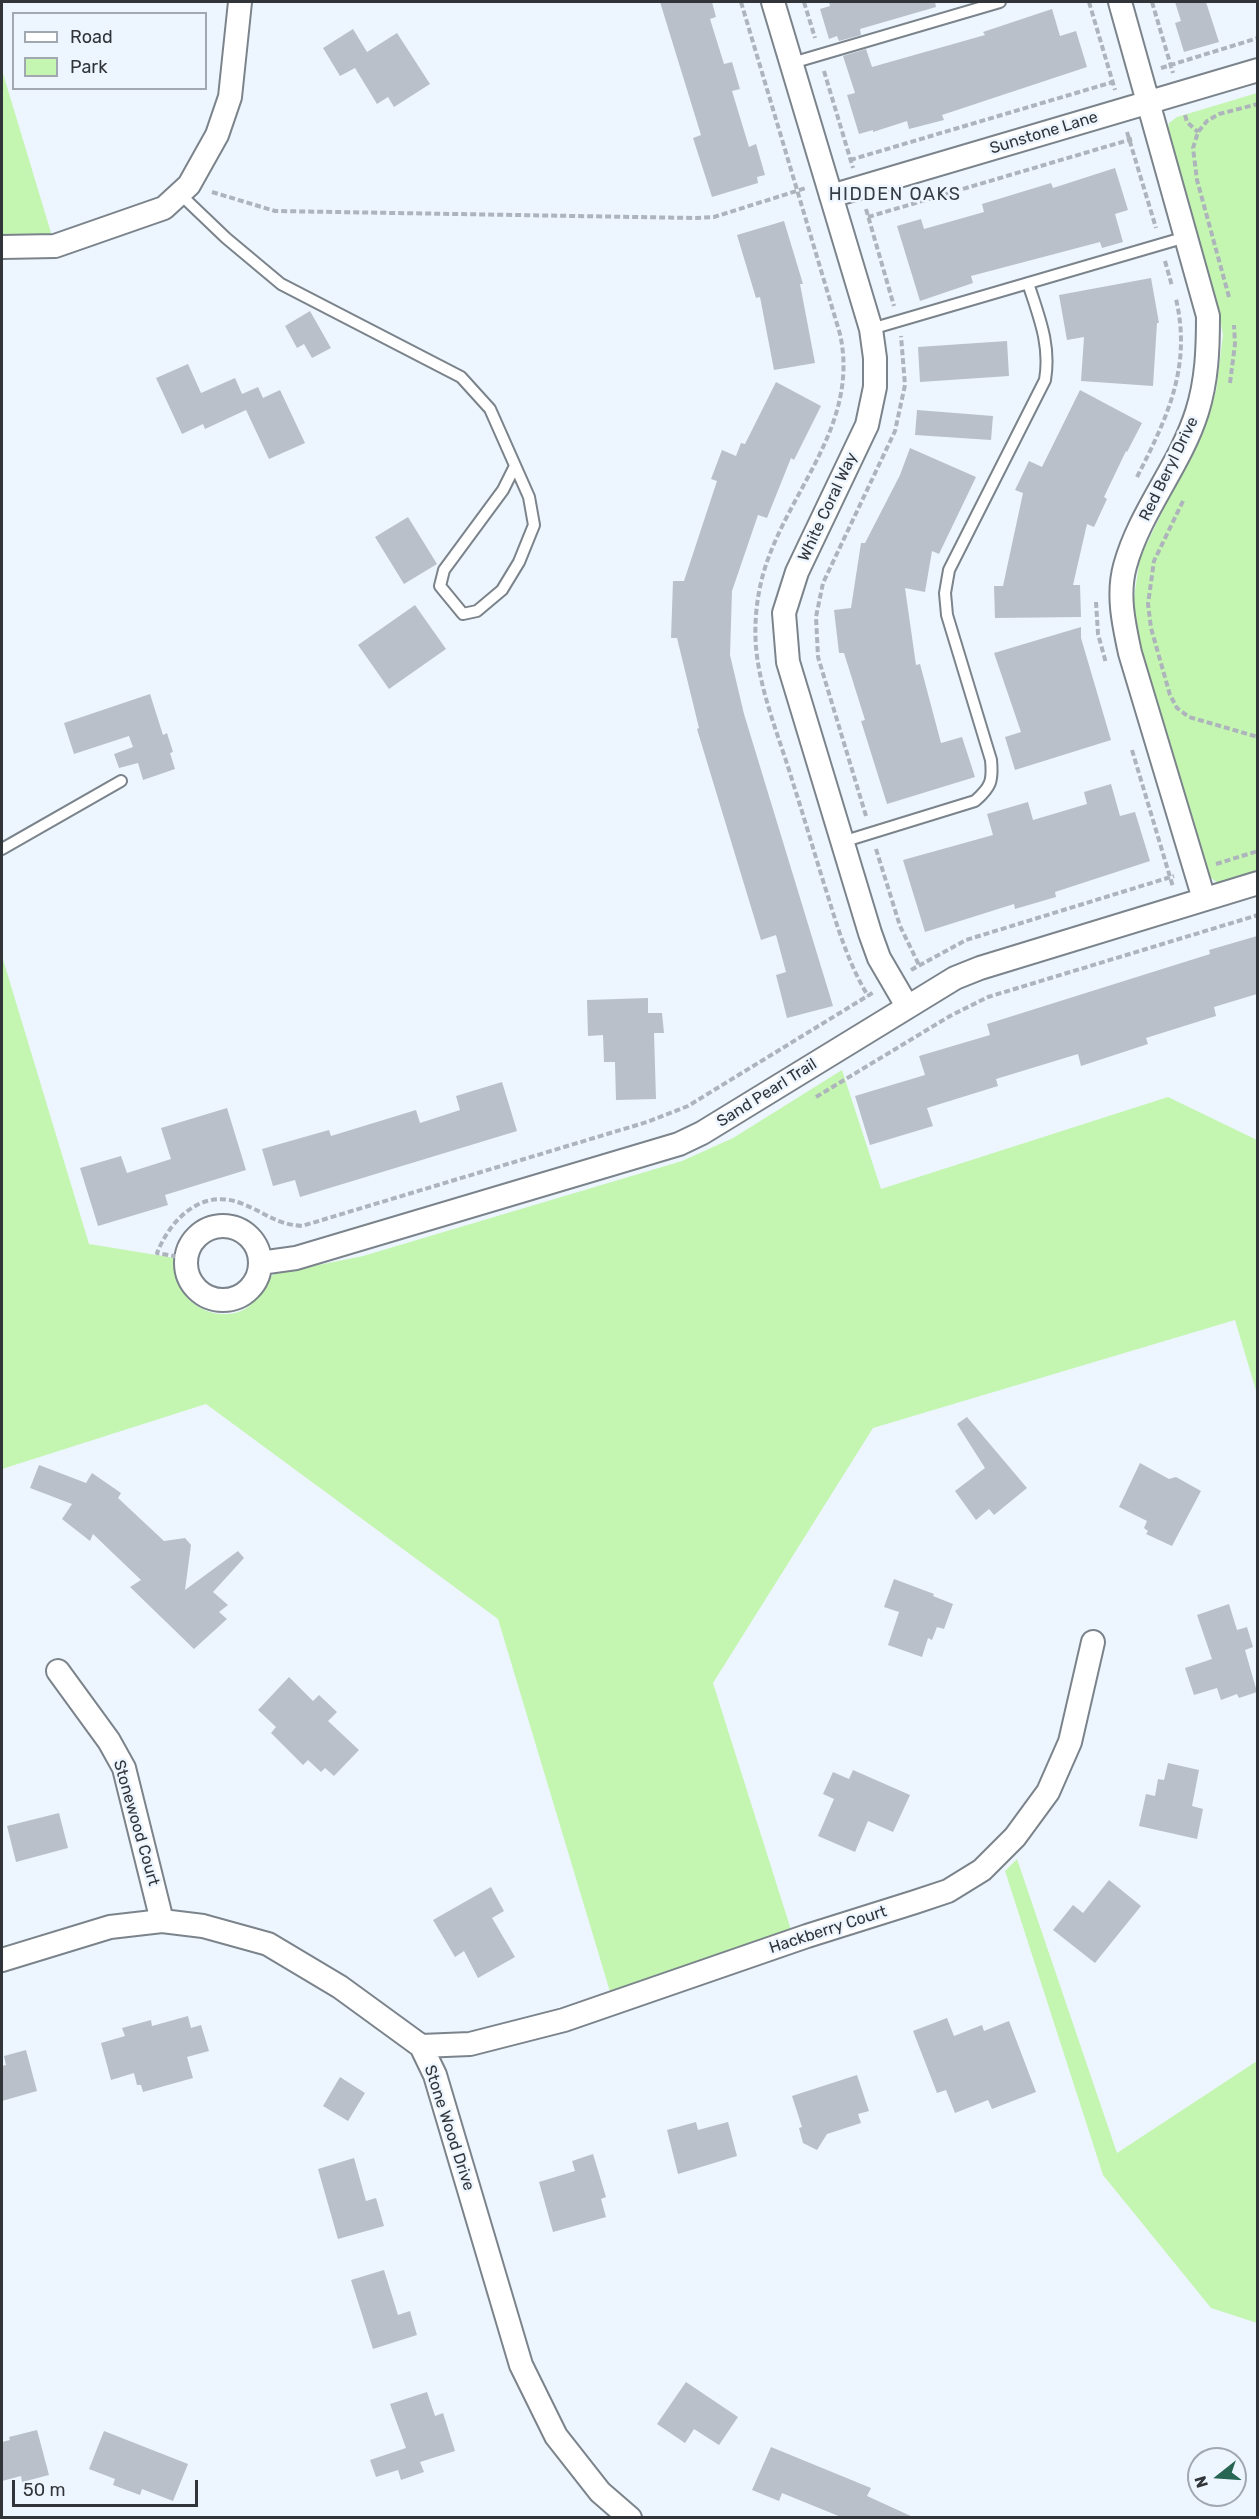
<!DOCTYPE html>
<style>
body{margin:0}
#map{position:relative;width:1259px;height:2519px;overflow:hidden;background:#edf5ff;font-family:Rubik,sans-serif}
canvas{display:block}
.frame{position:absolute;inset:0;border:3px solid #313438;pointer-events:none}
.legend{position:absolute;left:12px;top:12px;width:195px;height:78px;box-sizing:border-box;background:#edf5ff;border:2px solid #a2a8af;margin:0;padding:8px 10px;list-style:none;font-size:18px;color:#313438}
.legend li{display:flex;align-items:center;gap:12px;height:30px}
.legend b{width:30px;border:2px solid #a2a8af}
.north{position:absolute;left:1187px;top:2447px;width:60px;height:60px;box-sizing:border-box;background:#edf5ff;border:2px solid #a2a8af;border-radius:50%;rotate:253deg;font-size:16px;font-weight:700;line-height:24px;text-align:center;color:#313438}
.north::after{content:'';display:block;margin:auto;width:21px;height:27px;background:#276652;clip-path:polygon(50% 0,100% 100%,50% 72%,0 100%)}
.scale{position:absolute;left:12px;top:2480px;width:186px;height:27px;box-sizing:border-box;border:3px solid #313438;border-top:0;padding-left:8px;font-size:18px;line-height:21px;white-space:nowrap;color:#313438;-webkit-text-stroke:4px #edf5ff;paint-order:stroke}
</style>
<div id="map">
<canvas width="1259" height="2519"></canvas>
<div class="frame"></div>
<ul class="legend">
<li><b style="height:8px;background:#fff"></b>Road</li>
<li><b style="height:16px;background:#c4f6b1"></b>Park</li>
</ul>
<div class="north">N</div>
<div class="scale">50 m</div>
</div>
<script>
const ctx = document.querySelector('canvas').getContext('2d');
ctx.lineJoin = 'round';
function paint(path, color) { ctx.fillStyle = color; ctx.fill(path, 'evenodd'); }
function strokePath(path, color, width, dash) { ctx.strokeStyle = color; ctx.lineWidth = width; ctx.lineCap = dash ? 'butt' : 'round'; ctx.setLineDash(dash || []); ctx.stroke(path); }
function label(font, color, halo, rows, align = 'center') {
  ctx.font = font + ' Rubik,sans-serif'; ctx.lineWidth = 5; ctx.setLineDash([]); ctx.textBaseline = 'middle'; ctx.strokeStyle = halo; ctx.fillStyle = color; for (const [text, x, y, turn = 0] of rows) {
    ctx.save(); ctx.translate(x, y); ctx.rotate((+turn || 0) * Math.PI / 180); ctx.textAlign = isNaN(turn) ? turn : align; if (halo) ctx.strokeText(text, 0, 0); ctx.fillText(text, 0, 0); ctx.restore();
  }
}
paint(new Path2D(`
 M 2,70 L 55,246 L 2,247 Z
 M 1257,93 L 1257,873 L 1218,883 L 1207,875 L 1203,863 L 1139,643 L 1133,604 L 1140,558 L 1200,433 L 1216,391 L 1223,335 L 1218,306 L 1167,133 L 1169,123 L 1177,117 Z
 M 2,956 L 89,1244 L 175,1258 C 176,1268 177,1280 182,1290 C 194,1312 227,1322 248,1307 C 260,1298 263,1283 274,1274 L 363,1256 L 682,1161 L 733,1138 L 842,1070 L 881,1189 L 1168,1097 L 1257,1140 L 1257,1394 L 1235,1320 L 873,1428 L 713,1683 L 792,1933 L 611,1995 L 498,1619 L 206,1404 L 2,1469 Z
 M 1017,1859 L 1117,2153 L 1257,2061 L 1257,2323 L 1211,2308 L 1103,2175 L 1005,1871 Z`), '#c4f6b1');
paint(new Path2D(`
 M 660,2 L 712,2 L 716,17 L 710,19 L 724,64 L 732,62 L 740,89 L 732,91 L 749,147 L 756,144 L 765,175 L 757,177 L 758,183 L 712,197 L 693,138 L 701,135 Z
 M 829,2 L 935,2 L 936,7 L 860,29 L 861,35 L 839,41 L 837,36 L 829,39 L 820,9 L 830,6 Z
 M 1175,2 L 1206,2 L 1219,42 L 1184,52 L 1175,23 L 1181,21 Z
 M 1052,9 L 1060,36 L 1076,31 L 1087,67 L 942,115 L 944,120 L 909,129 L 907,121 L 873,132 L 873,130 L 859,134 L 847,95 L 855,93 L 843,56 L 866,49 L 872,67 L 985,35 L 983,32 Z
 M 353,29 L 367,52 L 397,33 L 430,84 L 394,107 L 388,97 L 377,104 L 355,68 L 340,76 L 323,48 Z
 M 1115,168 L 1128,210 L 1115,214 L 1123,242 L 1102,248 L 1100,242 L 971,276 L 973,283 L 920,301 L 897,226 L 921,219 L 924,229 L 984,212 L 982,204 L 1051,183 L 1053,188 Z
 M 784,221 L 803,284 L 800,284 L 815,363 L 774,370 L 760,297 L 756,298 L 737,235 Z
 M 1151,278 L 1159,323 L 1157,323 L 1153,386 L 1081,381 L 1084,337 L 1067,340 L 1059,295 Z
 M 310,311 L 331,348 L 312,358 L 304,344 L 297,348 L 285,326 Z
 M 1007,341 L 1009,376 L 920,382 L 918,347 Z
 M 188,364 L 201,393 L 235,378 L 242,394 L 258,387 L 263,398 L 280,390 L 305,443 L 269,459 L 246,410 L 205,429 L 203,424 L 182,434 L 156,378 Z
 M 776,382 L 821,406 L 794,460 L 791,458 L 767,518 L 758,515 L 732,591 L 730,655 L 744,714 L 833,1006 L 787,1018 L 776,975 L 786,972 L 776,935 L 761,940 L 697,729 L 699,728 L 677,638 L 671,638 L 673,581 L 684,581 L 717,481 L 711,479 L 722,450 L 736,456 L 741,443 L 745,444 Z
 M 1080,390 L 1142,423 L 1127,452 L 1126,451 L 1104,497 L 1107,499 L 1094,527 L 1087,524 L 1073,585 L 1080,585 L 1081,617 L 995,618 L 994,586 L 1003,586 L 1023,493 L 1015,490 L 1029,461 L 1042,467 Z
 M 917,410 L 993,416 L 991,440 L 915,435 Z
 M 910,448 L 976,477 L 939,554 L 932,551 L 925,592 L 905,588 L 916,665 L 920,664 L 941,743 L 962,737 L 975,777 L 887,804 L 861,721 L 865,720 L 844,653 L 839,653 L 834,610 L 851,608 L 861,543 L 865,543 L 900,475 Z
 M 408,517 L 437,564 L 404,584 L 375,537 Z
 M 415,605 L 446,649 L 389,689 L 358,645 Z
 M 1081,627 L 1081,638 L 1111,740 L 1015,770 L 1005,737 L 1021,732 L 994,653 Z
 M 150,694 L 163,735 L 167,733 L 173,752 L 170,753 L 175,769 L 143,780 L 138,763 L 119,768 L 114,754 L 133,747 L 129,736 L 74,754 L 64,723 Z
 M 1111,784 L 1120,816 L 1135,812 L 1150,861 L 1055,892 L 1056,897 L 1015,909 L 1014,904 L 925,932 L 903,860 L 993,835 L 987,814 L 1028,802 L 1033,820 L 1087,804 L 1084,792 Z
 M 1257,936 L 1257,994 L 1214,1007 L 1216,1016 L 1146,1038 L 1148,1044 L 1081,1066 L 1078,1054 L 996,1079 L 998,1086 L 927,1108 L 933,1126 L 870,1145 L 855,1096 L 925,1075 L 919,1056 L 990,1035 L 987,1024 L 1210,954 L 1209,950 Z
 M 648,998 L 648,1013 L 662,1013 L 664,1033 L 654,1033 L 656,1099 L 616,1100 L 615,1062 L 604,1062 L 603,1035 L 588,1036 L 587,1000 Z
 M 502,1082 L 517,1131 L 300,1197 L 295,1180 L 273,1186 L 262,1149 L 329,1130 L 331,1136 L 416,1110 L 420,1123 L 460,1110 L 456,1096 Z
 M 227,1108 L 246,1170 L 165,1195 L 168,1205 L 98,1226 L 80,1168 L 121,1156 L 127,1173 L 171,1159 L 161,1128 Z
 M 967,1417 L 1027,1488 L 994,1515 L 989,1509 L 976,1520 L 955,1491 L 985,1468 L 957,1424 Z
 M 1140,1463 L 1169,1479 L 1176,1477 L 1201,1491 L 1172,1546 L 1146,1534 L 1148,1531 L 1144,1528 L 1147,1521 L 1119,1507 Z
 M 39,1465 L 86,1483 L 92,1473 L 121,1493 L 118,1498 L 164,1541 L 185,1538 L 191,1545 L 185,1590 L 238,1551 L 244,1558 L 213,1592 L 228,1605 L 219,1612 L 227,1619 L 194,1649 L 130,1587 L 141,1580 L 93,1534 L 90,1541 L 62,1519 L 72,1504 L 30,1488 Z
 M 894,1579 L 934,1594 L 933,1596 L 953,1604 L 944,1629 L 937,1627 L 932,1640 L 928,1638 L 922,1657 L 888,1645 L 899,1612 L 884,1607 Z
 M 1229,1604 L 1237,1630 L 1247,1627 L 1253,1647 L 1245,1650 L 1257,1692 L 1239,1698 L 1237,1694 L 1221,1700 L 1217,1688 L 1194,1695 L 1185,1668 L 1212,1659 L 1197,1615 Z
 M 289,1677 L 313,1701 L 319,1695 L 337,1712 L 328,1721 L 359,1750 L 334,1776 L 325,1768 L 321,1772 L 308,1760 L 303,1765 L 271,1733 L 276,1727 L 258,1710 Z
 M 1168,1763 L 1199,1770 L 1192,1806 L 1203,1809 L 1197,1839 L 1139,1826 L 1146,1794 L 1155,1796 L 1158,1779 L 1164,1780 Z
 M 853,1770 L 910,1795 L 893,1832 L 868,1821 L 855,1852 L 818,1836 L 834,1799 L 823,1794 L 833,1772 L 849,1779 Z
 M 59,1813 L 68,1848 L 16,1862 L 7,1826 Z
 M 1109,1880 L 1141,1906 L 1095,1963 L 1053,1930 L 1073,1905 L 1083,1913 Z
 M 491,1887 L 504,1911 L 492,1918 L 515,1957 L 478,1978 L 464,1951 L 455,1957 L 433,1920 Z
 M 188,2016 L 191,2028 L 201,2025 L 209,2051 L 187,2057 L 193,2078 L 143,2092 L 141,2085 L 137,2085 L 134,2073 L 111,2080 L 101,2043 L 125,2036 L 122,2028 L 151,2020 L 152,2026 Z
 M 947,2018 L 954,2036 L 982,2025 L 984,2031 L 1009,2021 L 1036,2092 L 992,2109 L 988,2100 L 955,2113 L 946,2090 L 937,2093 L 913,2031 Z
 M 26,2050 L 37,2091 L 2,2101 L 2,2066 L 6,2065 L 4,2056 Z
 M 857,2075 L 869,2111 L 858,2114 L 861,2123 L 827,2134 L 817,2150 L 803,2143 L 799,2128 L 802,2127 L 792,2096 Z
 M 340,2077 L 365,2093 L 348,2121 L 323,2106 Z
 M 696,2122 L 698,2130 L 728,2122 L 737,2156 L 678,2174 L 667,2130 Z
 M 593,2154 L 606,2197 L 601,2199 L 606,2217 L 553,2232 L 539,2182 L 575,2171 L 572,2161 Z
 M 354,2158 L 366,2201 L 376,2198 L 384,2226 L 338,2239 L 318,2169 Z
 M 384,2270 L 398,2315 L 410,2311 L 417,2335 L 373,2349 L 351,2280 Z
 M 686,2382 L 738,2417 L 719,2445 L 694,2429 L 685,2443 L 657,2424 Z
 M 427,2392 L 435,2416 L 443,2413 L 455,2451 L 420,2462 L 424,2472 L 401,2480 L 398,2470 L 376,2477 L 370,2460 L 406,2448 L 390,2404 Z
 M 37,2430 L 49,2475 L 22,2482 L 21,2476 L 2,2481 L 2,2442 L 10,2440 L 9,2437 Z
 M 104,2431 L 188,2464 L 173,2501 L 142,2489 L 140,2495 L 113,2485 L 115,2479 L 89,2469 Z
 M 771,2447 L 871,2488 L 867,2496 L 913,2517 L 841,2517 L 782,2493 L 779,2501 L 752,2490 Z`), '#b9c0c9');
const lane = new Path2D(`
 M 792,63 L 1000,2
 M 180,194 L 226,238 L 281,284 L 461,377 L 490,409 L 529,497 L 534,525 L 519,562 L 502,590 L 477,611 L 463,614 L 440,586 L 444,570 L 503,490 L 515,466
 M 871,329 L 1186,237
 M 842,842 L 975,801 C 991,787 993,781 991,760 L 947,615 L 945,593 L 949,570 L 1045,380 C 1051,345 1039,317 1028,283
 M 2,849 L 121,781`);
const street = new Path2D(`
 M 773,2 L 871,329 L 875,358 L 875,387 L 867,425 L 797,572 L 784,613 L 788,662 L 870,933 L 879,958 L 907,1006
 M 1120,2 L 1208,316 C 1208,349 1207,380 1197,412 C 1180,466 1140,511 1125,566 C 1117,595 1124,625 1130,653 L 1204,899
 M 831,196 L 1258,70
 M 2,247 L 55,246 L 164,208 L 189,185 L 217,135 L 230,97 L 240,2
 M186 1263a37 37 0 1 1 74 0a37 37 0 1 1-74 0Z
 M 260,1263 L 296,1258 L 679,1144 L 702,1133 L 955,978 L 980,968 L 1258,883
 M 58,1671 L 109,1741 L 124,1768 L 162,1921
 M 2,1960 L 110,1927 L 162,1921 L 203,1926 L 268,1944 L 340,1987 L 421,2046 L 435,2075 L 521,2365 L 556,2436 L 600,2492 L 630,2518
 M 421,2046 L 470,2044 L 564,2020 L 807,1936 L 915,1902 L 948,1891 L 982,1870 L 1015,1837 L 1048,1792 L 1070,1742 L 1093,1642`);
strokePath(lane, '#7b838b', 14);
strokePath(street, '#7b838b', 26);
strokePath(new Path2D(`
 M 741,2 L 840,334 C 860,425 789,489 764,571 C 757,595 754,621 756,647 C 760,693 780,739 793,783 C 804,817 814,852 825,887 C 837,925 847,961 868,996
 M 804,2 L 815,38
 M 1089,2 L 1115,90
 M 1152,2 L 1173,73
 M 1161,68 L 1258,38
 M 824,71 L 853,168
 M 1185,115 L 1187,122 L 1198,132
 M 1127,132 L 1156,228
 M 850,160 L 1113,82
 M 212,192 L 275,211 L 696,218 L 714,217 L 806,188
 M 866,209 L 894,306
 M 868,217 L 1132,139
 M 1165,261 L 1172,286
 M 1229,297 L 1197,180 L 1193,148 L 1198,132 L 1207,121 L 1219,114 L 1258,104
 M 1230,383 L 1235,344 L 1234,325
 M 1137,477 C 1167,418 1192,367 1176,299
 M 1183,501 L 1154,561 L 1148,604 L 1151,628 L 1170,695 L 1177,708 L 1189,717 L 1258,737
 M 1096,602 L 1098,634 L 1106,663
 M 1132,750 L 1173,887
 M 866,816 L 818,657 L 816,617 L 823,583 L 895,431 L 905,385 L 901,336
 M 876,849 L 900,926 L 919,965
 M 1216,864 L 1258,851
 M 911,970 L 966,940 L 1174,876
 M 816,1097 L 950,1016 L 988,997 L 1258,915
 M 186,1258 L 157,1253 C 171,1218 203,1187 243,1204 C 266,1213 275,1224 302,1226 L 647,1122 L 688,1106 L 874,992`), '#aeb4bc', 4, [6, 3]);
strokePath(lane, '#fff', 10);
strokePath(street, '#fff', 22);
label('16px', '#313438', '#edf5ff', [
 ["Sunstone Lane",1044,133,-17],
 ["Red Beryl Drive",1169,469,-64],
 ["White Coral Way",828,507,-65],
 ["Sand Pearl Trail",767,1093,-32],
 ["Stonewood Court",136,1823,74],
 ["Hackberry Court",828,1930,-18],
 ["Stone Wood Drive",449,2128,72]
]);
ctx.letterSpacing = '1.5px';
label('18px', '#353c43', '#edf5ff', [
 ["HIDDEN OAKS",895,195]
]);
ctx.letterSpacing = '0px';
</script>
